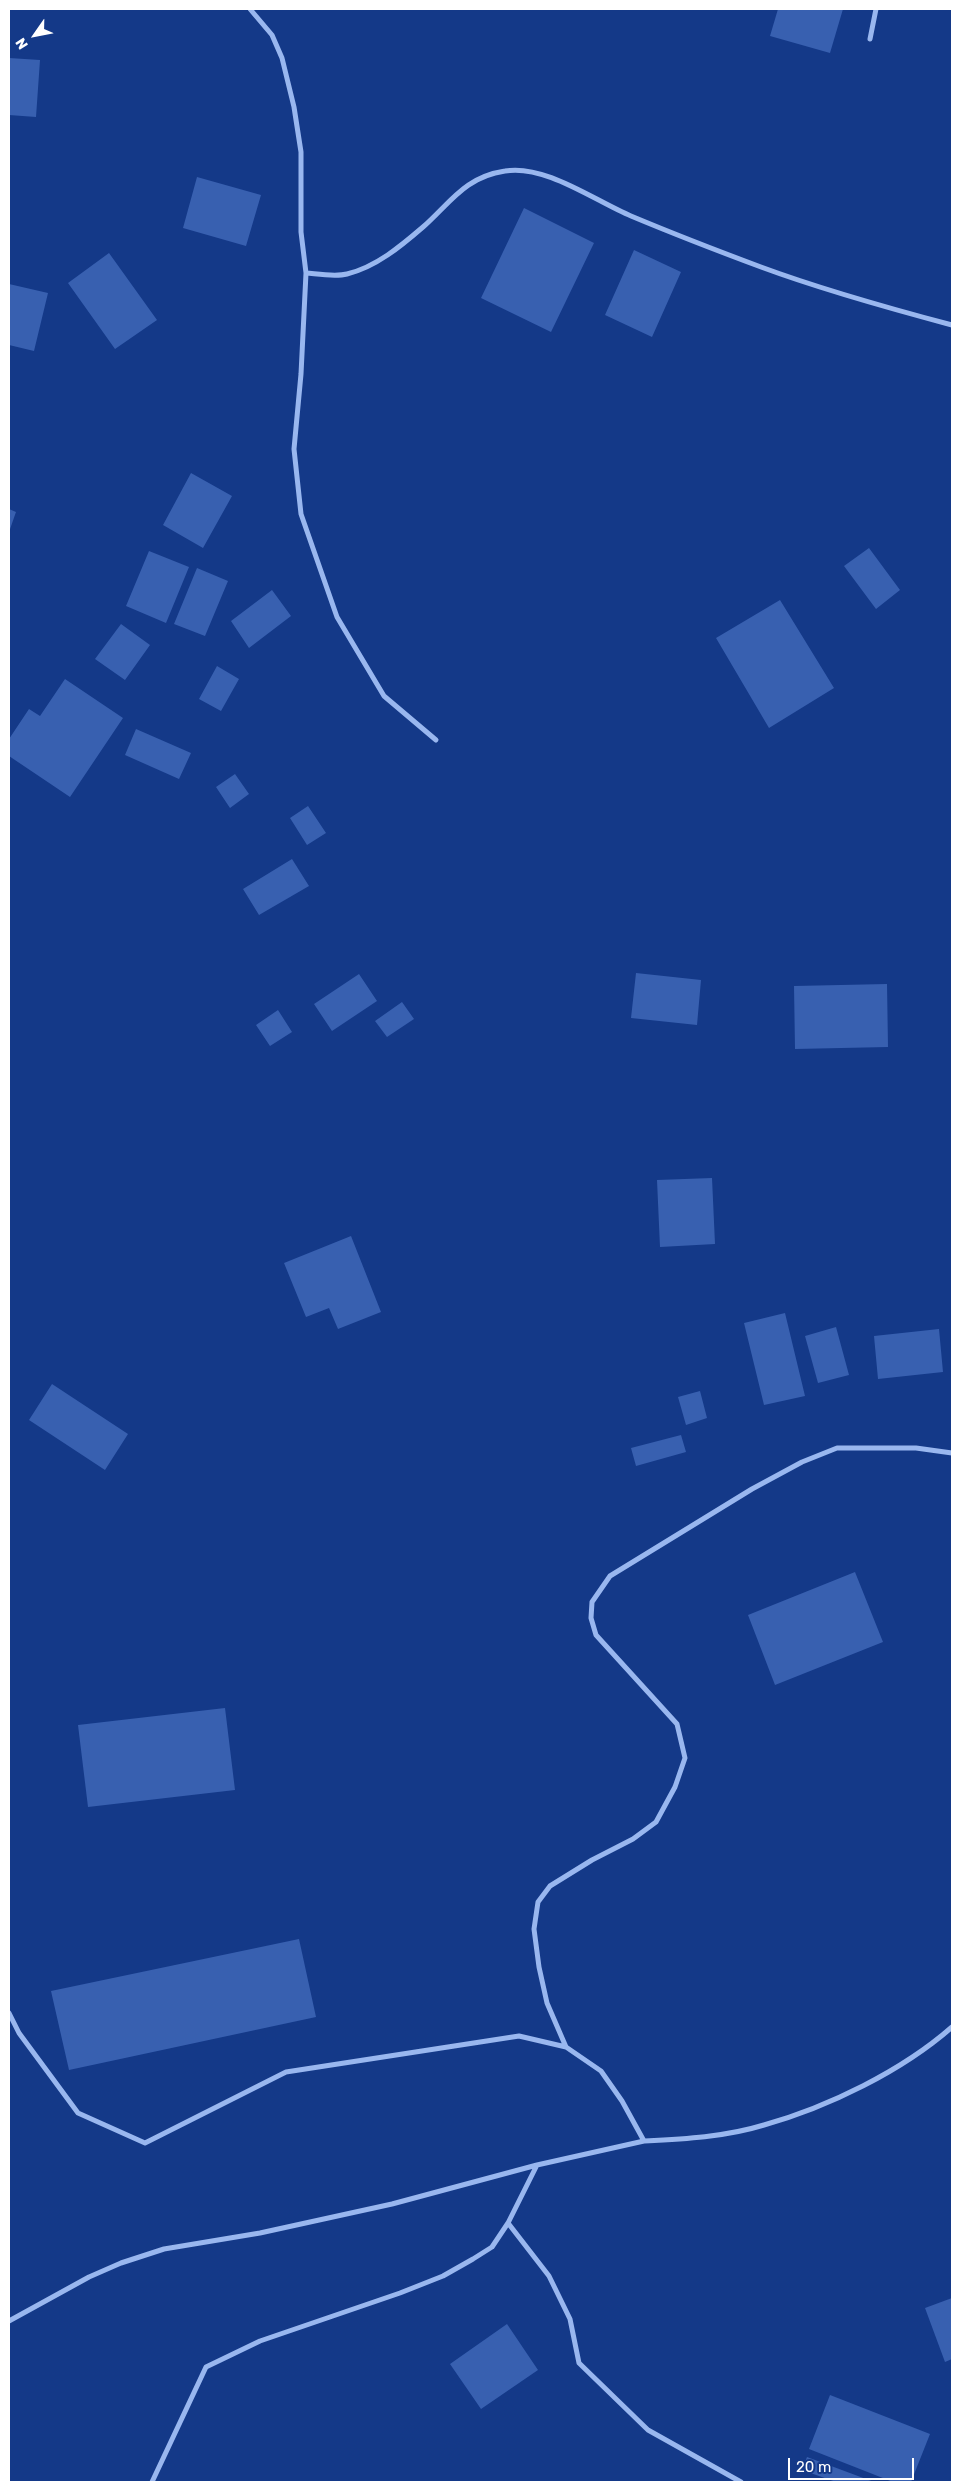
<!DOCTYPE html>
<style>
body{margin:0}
#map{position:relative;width:961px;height:2491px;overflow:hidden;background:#143988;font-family:Rubik,sans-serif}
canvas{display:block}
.frame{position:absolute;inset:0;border:10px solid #fff;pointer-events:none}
.north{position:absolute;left:10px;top:10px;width:50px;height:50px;-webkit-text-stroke:4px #143988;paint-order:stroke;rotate:237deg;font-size:14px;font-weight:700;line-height:20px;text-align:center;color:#fff}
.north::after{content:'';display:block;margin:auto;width:18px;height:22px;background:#fff;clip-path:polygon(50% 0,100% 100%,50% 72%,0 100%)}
.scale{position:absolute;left:788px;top:2458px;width:126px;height:22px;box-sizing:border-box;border:2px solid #fff;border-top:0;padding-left:6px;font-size:15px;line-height:18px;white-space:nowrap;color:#fff;-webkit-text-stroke:4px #143988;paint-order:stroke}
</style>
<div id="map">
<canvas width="961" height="2491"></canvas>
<div class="frame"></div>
<div class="north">N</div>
<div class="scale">20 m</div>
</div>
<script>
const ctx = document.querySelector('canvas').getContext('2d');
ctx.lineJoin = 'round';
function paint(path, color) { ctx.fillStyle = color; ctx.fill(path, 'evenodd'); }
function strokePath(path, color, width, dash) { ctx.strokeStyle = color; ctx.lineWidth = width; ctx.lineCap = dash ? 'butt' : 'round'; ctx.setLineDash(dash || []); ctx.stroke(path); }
paint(new Path2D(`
 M 778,9 L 843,9 L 830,53 L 770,36 Z
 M 9,58 L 40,60 L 36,117 L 9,115 Z
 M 197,177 L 261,195 L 246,246 L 183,228 Z
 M 524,208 L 594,243 L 551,332 L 481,298 Z
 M 634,250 L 681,272 L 652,337 L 605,315 Z
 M 109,253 L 157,320 L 115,349 L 68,283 Z
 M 9,284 L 48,293 L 34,351 L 9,345 Z
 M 191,473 L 232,496 L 203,548 L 163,525 Z
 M 9,509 L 16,512 L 9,532 Z
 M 869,548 L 900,590 L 876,609 L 844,566 Z
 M 149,551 L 189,567 L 166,623 L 126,606 Z
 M 197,568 L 228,581 L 205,636 L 174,624 Z
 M 272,590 L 291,616 L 249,648 L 231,621 Z
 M 780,600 L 834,688 L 769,728 L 716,638 Z
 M 121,624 L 150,645 L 125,680 L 95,659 Z
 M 217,666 L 239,679 L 221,711 L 199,699 Z
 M 65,679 L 123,718 L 70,797 L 9,756 L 9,739 L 29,709 L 40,716 Z
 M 136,729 L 191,753 L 179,779 L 125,755 Z
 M 235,774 L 249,794 L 230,808 L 216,787 Z
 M 308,806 L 326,833 L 307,845 L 290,818 Z
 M 292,859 L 309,886 L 259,915 L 243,889 Z
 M 636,973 L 701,980 L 697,1025 L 631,1018 Z
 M 359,974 L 377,1001 L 332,1031 L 314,1004 Z
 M 887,984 L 888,1047 L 795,1049 L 794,986 Z
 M 402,1002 L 414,1019 L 387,1037 L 375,1021 Z
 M 278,1010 L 292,1032 L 270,1046 L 256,1025 Z
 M 712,1178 L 715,1244 L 660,1247 L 657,1180 Z
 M 351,1236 L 381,1312 L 338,1329 L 329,1308 L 306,1317 L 284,1263 Z
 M 785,1313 L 805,1396 L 764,1405 L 744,1323 Z
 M 836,1327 L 849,1375 L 818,1383 L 805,1336 Z
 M 939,1329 L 943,1372 L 878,1379 L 874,1336 Z
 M 52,1384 L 128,1434 L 105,1470 L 29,1420 Z
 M 700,1391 L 707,1418 L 686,1425 L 678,1397 Z
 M 681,1435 L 686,1452 L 636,1466 L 631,1448 Z
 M 855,1572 L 883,1642 L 775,1685 L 748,1615 Z
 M 225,1708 L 235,1790 L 88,1807 L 78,1725 Z
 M 299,1939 L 316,2017 L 69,2070 L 51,1991 Z
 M 952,2298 L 952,2359 L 945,2362 L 925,2308 Z
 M 507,2324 L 538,2370 L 481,2409 L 450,2364 Z
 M 830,2395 L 930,2434 L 911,2482 L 893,2482 L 809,2449 Z
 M 807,2457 L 874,2482 L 836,2482 L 802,2470 Z`), '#3860b0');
strokePath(new Path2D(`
 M 250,9 L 272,35 L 282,58 L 294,107 L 301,152 L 301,232 L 306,273 L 301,374 L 294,449 L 301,514 L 337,617 L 384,696 L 436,740
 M 870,39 L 876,9
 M 306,273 C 318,274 335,277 347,274 C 376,267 401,246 423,227 C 451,202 465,177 505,171 C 545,164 595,201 631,216 C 674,234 718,251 761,267 C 823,290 888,308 952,325
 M 9,2013 L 19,2033 L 78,2113 L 145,2143 L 286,2072 L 519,2036 L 566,2047 L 601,2071 L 622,2101 L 644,2141 C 684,2139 725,2137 764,2125 C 828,2107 902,2071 952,2027
 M 566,2047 L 547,2003 L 539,1967 L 534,1929 L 538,1902 L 550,1886 L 592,1860 L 633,1839 L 656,1822 L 675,1787 L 685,1758 L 677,1724 L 596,1635 L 591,1618 L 592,1602 L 610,1576 L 752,1489 L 802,1462 L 837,1448 L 916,1448 L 952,1453
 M 508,2223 L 549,2276 L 570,2319 L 579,2363 L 648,2430 L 741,2482
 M 9,2321 L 89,2277 L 121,2263 L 164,2249 L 260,2233 L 392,2204 L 537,2165 L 644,2141
 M 152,2482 L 206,2367 L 260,2341 L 400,2293 L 443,2276 L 473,2259 L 492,2247 L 508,2223 L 537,2165`), '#99b7ef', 5);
</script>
